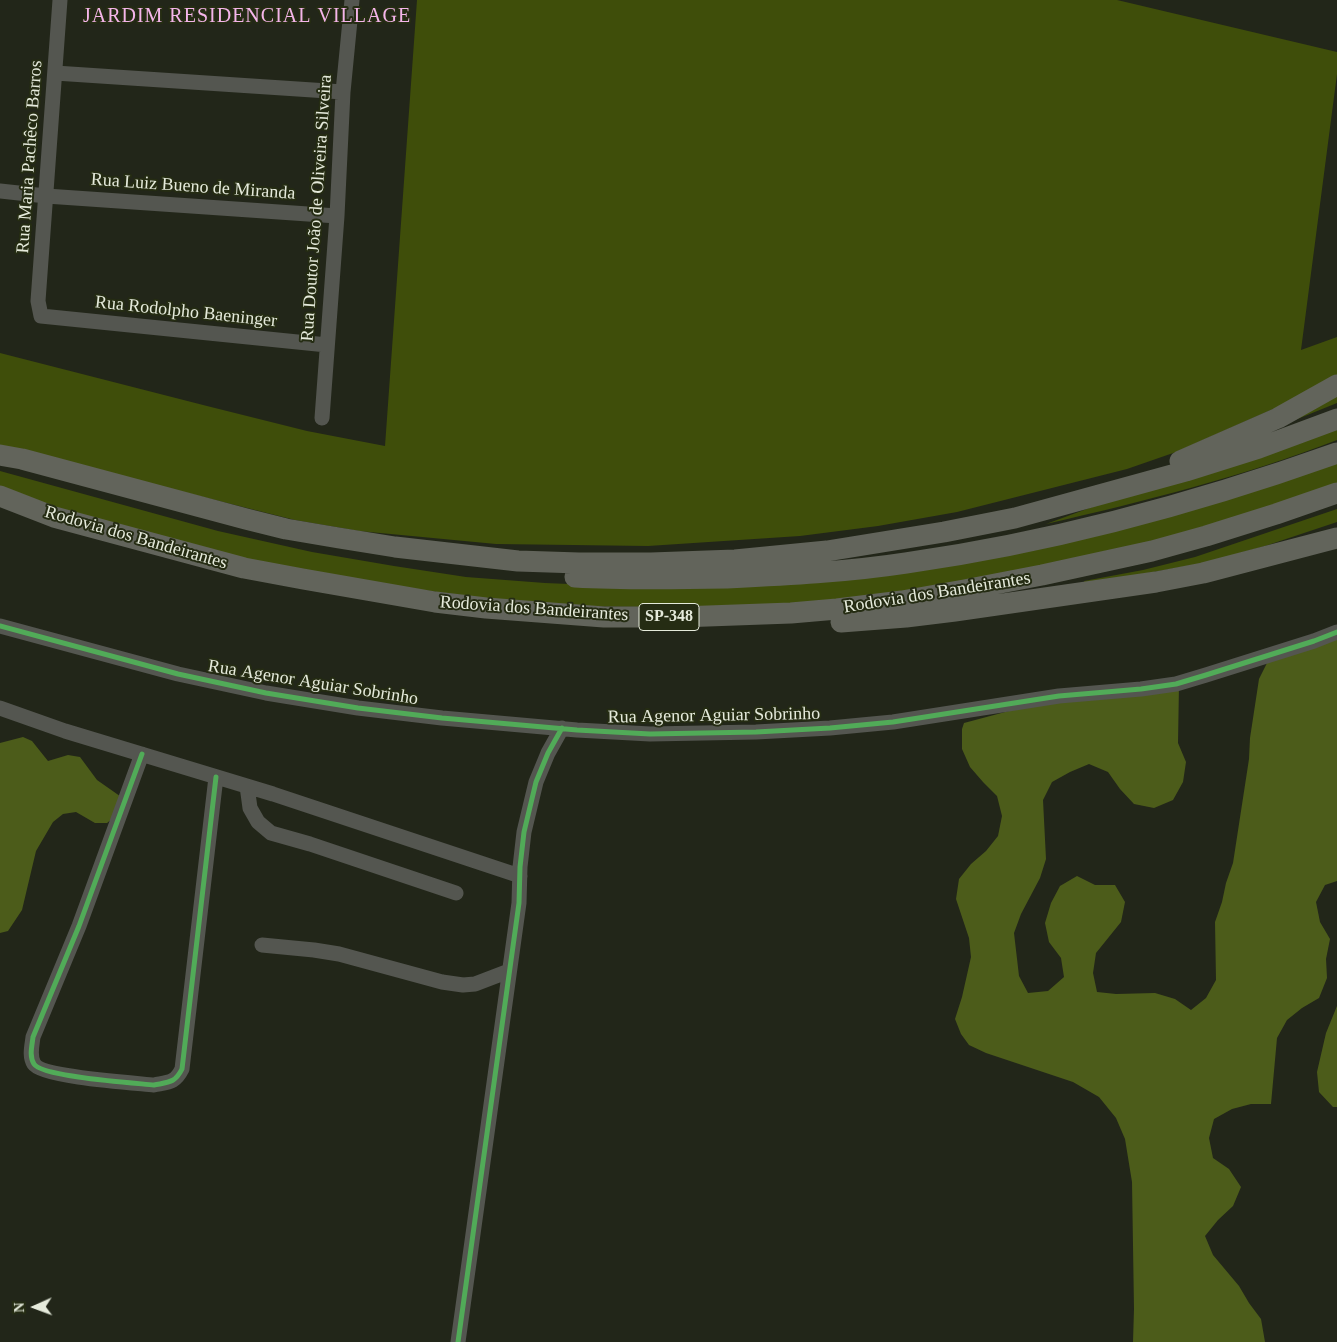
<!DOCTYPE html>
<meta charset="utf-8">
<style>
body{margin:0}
#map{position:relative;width:1337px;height:1342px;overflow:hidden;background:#222619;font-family:"Times New Roman",serif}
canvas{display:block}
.north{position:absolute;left:10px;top:1282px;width:50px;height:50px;-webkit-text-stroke:4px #252c13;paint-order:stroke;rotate:268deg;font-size:14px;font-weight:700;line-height:20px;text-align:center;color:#e5eadb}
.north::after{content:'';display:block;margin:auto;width:18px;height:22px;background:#e5eadb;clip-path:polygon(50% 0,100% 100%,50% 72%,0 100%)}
</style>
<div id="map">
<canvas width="1337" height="1342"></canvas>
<div class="north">N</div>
</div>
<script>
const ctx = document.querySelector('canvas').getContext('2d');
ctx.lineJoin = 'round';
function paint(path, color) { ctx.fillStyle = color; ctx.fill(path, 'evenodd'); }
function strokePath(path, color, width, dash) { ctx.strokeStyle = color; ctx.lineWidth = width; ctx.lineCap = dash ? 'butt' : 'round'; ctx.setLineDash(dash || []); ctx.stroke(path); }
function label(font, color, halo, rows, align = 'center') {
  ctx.font = font + ' "Times New Roman",serif'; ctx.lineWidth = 4; ctx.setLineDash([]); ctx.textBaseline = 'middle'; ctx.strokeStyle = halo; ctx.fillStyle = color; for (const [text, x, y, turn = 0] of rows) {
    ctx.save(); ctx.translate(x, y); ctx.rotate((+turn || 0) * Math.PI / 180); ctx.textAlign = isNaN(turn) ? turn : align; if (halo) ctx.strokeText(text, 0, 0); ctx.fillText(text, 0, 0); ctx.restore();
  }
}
paint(new Path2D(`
 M 417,0 L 1117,0 L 1337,52 L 1337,74 L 1301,350 L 1337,337 L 1337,379 L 1298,398 L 1176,452 L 1127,469 L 957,512 L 878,526 L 800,536 L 648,546 L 496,544 L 359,531 L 295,520 L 0,446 L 0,353 L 207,406 L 307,431 L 385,446 Z
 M 1337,394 L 1337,403 L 1280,426 Z
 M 1337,426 L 1337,440 C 1242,477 1145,501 1046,524 L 1103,503 Z
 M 1337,461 L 1337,485 L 1191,535 L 902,595 L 763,608 L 544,606 L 308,575 L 0,494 L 0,471 L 218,531 L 312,552 L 394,566 L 466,577 L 545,583 L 616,586 L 840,579 Z
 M 1337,509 L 1337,522 L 1265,546 L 1205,563 L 1085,584 L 1084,581 L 1143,570 L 1195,557 Z`), '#3f4e0a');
paint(new Path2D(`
 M 1337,634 L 1337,881 L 1325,885 L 1316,902 L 1320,922 L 1330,939 L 1326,959 L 1327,978 L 1319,998 L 1302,1008 L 1287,1020 L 1277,1038 L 1271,1104 L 1251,1104 L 1232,1109 L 1214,1119 L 1209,1138 L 1213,1158 L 1229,1169 L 1241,1187 L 1233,1206 L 1218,1220 L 1205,1236 L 1213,1255 L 1239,1286 L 1249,1303 L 1261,1319 L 1265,1342 L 1133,1342 L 1134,1309 L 1132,1182 L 1125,1139 L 1116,1118 L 1099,1097 L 1073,1082 L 986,1053 L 969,1045 L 961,1034 L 955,1019 L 962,997 L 971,957 L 969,938 L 956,899 L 959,879 L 971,864 L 986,851 L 998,836 L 1002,816 L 997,796 L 983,782 L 970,767 L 962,749 L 962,729 L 964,723 L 1050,700 L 1179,685 L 1178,743 L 1186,762 L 1183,782 L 1173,800 L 1154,808 L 1134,804 L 1120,789 L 1108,772 L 1089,764 L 1070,772 L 1052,782 L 1043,800 L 1046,859 L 1040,878 L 1021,914 L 1014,933 L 1019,976 L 1028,993 L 1048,991 L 1064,977 L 1061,958 L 1049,942 L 1045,923 L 1051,903 L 1060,886 L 1077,876 L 1095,885 L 1115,885 L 1125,902 L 1121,922 L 1096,953 L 1093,973 L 1097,992 L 1116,994 L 1155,993 L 1175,999 L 1191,1010 L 1206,998 L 1216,980 L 1215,922 L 1222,902 L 1226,883 L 1233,863 L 1249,759 L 1250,738 L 1259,679 L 1268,661 Z
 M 23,737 L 32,741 L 48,761 L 68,755 L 80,757 L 97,780 L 127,801 L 123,810 L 107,823 L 95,823 L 76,812 L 63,814 L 53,822 L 36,851 L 22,910 L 8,931 L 0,933 L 0,743 Z
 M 1337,1006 L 1337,1107 L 1333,1107 L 1319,1092 L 1317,1072 L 1326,1033 Z`), '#4c5c1a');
strokePath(new Path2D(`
 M 60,0 L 38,301 L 41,316 L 327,345
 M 55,73 L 343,92
 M 0,191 L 46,196 L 337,216
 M 322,418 L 337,216 L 343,92 L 352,0
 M 0,626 L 178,674 L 266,693 L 358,708 L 442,718 L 577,730 L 650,734 L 756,732 L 830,728 L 893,722 L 1059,696 L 1141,689 L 1176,684 L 1206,675 L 1314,641 L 1337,632
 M 0,708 L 65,731 L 273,794 L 520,876
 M 142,754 L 79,926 L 33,1037 C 32,1046 29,1056 34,1064 C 42,1077 135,1083 154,1085 C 169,1082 175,1083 182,1069 L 216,777
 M 247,786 L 250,808 L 258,822 L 271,833 L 310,844 L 456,893
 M 262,945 L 314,950 L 339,954 L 442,982 L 463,985 L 475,984 L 509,971
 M 458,1342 L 519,903 L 520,867 L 524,832 L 536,782 L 548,753 L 562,728`), '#545650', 15);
strokePath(new Path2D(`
 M 0,455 L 22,459 L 246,519 L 286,529 L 339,538 L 395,547 L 518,561 L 579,563 L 651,563 L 735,560 L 827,551 L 944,532 L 1015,518 L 1186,471 L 1259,448 L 1337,419
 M 1180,461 L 1278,418 L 1337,385
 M 0,496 L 54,517 L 244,568 L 303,579 L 435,602 L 486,608 L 604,617 L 680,617 L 791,613 L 837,609 L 902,601 L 964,590 L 1042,575 L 1152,551 L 1206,536 L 1276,514 L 1337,493
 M 575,577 C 626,580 677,579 727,578 C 787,575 847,572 906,563 C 1054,542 1197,503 1337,453
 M 841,622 L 906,617 L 955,611 L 1156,582 L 1203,573 L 1337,538`), '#62645b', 21);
strokePath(new Path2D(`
 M 0,626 L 178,674 L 266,693 L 358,708 L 442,718 L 577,730 L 650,734 L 756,732 L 830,728 L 893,722 L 1059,696 L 1141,689 L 1176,684 L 1206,675 L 1314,641 L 1337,632
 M 142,754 L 79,926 L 33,1037 C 32,1046 29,1056 34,1064 C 42,1077 135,1083 154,1085 C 169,1082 175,1083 182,1069 L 216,777
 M 458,1342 L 519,903 L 520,867 L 524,832 L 536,782 L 548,753 L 562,728`), '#51ab58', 5);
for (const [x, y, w] of [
 [669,617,60]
]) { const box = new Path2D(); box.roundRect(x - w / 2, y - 13.5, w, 27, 4); ctx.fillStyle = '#252c13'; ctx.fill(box); strokePath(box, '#e5eadb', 1); }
label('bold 16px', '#e5eadb', null, [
 ["SP-348",669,617]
]);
label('18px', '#e5eadb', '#252c13', [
 ["Rua Maria Pachêco Barros",30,157,-86],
 ["Rua Luiz Bueno de Miranda",193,187,4],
 ["Rua Doutor João de Oliveira Silveira",317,208,-86],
 ["Rua Rodolpho Baeninger",186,312,6],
 ["Rodovia dos Bandeirantes",136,538,16],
 ["Rodovia dos Bandeirantes",937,593,-9],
 ["Rodovia dos Bandeirantes",534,609,4],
 ["Rua Agenor Aguiar Sobrinho",313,683,9],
 ["Rua Agenor Aguiar Sobrinho",714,716,-1]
]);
ctx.letterSpacing = '1px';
label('20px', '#f4b5ea', '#252c13', [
 ["JARDIM RESIDENCIAL VILLAGE",247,17]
]);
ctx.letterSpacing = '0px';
</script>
